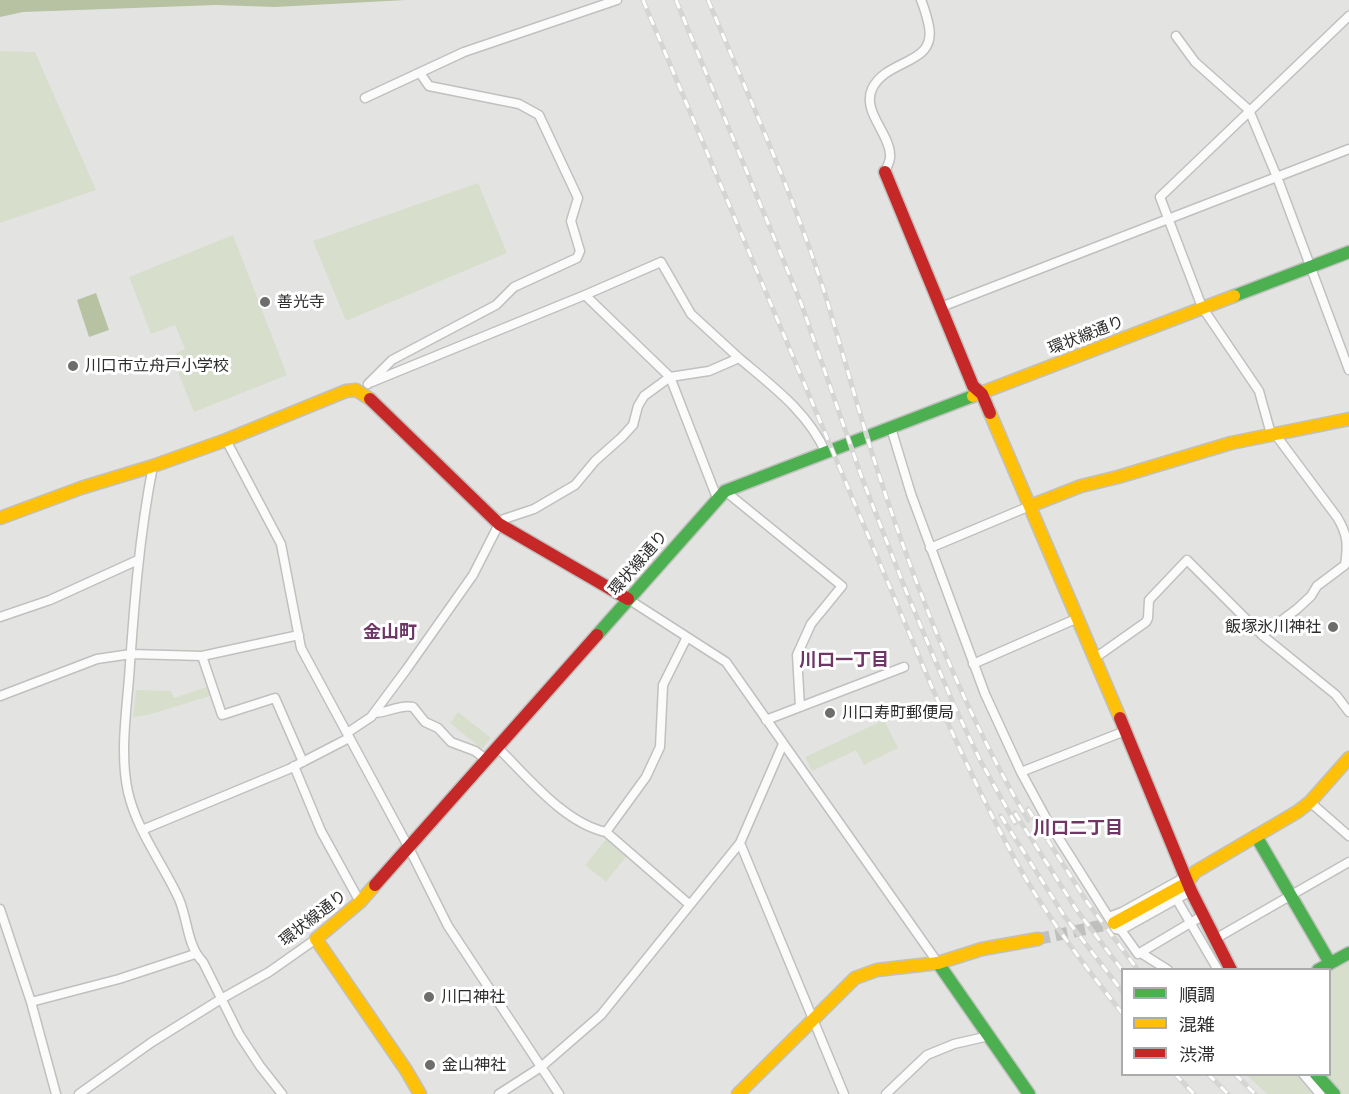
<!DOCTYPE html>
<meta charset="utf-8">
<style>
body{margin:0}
#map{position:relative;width:1349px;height:1094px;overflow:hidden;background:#e3e4e2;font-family:Lato,"Noto Sans JP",sans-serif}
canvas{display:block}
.legend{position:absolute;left:1121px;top:968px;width:210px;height:108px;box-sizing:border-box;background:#fff;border:2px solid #ababab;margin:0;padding:8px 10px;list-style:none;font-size:18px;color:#2d2e2d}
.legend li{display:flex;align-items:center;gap:12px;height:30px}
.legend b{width:30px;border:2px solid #ababab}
</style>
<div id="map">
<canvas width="1349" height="1094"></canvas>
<ul class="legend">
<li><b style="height:8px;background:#4caf50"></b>順調</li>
<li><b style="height:8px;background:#ffc107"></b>混雑</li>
<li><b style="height:8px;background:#c62828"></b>渋滞</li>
</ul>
</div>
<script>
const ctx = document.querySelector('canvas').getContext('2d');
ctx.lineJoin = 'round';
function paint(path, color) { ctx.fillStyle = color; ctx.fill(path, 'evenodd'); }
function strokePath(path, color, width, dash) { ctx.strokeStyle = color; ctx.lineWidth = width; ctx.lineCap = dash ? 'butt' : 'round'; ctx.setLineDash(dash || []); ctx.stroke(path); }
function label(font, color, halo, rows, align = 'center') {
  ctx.font = font + ' Lato,"Noto Sans JP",sans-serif'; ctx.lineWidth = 6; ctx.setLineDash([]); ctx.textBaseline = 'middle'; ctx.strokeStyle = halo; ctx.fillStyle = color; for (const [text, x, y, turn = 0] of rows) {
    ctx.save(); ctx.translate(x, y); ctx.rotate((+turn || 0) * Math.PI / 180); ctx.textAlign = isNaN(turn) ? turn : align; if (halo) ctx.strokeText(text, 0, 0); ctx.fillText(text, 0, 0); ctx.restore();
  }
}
paint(new Path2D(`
 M 0,51 L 35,52 L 96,190 L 0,223 Z
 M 478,183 L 507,253 L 346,321 L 313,241 Z
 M 233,235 L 287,375 L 194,412 L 178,372 L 182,370 L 176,353 L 185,349 L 175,325 L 151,334 L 129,277 Z
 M 207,687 L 210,696 L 151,714 L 133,717 L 136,690 L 171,691 L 174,698 Z
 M 458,712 L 491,738 L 482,749 L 450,723 Z
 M 884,720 L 898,748 L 864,765 L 856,750 L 812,771 L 805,757 Z
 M 607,838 L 628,854 L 606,882 L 585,865 Z
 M 1349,961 L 1349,1094 L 1342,1094 L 1325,1075 L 1330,1074 L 1330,971 Z
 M 1247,1075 L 1297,1075 L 1312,1090 L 1311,1094 L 1267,1094 Z`), '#d7decc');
paint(new Path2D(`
 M 0,0 L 406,0 L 275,7 L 216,5 L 23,12 L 0,17 Z
 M 96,293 L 109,330 L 89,337 L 77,300 Z`), '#b6c2a1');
strokePath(new Path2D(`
 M 1038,939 L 1114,923`), '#bfc0be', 12, [12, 6]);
const street = new Path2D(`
 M 1176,36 L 1195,62 L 1249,110 L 1277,177 L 1349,370
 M 365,98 L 464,52 L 617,0
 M 885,172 C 887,166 891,161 890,154 C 889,133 862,111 872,89 C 887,57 940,66 928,22 C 926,14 924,7 921,0
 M 585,295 L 670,377 L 717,498
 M 941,307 L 1349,149
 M 372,382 L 585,295 L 661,262 L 691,314 L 739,358
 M 368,384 L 392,360 L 496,305 L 514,287 L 577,258 L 580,251 L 571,221 L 578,198 L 539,115 L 519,104 L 429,86 L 420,73
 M 891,428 L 911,494 L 985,694 L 1021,772 L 1046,818 L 1116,929 L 1121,930 L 1138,954 L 1202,916
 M 1271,434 L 1259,391 L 1202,307 L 1160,197 L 1349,16
 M 226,440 L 281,544 L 301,648 L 409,848 L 448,926 L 559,1094
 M 153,466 C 139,536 134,607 129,678 C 126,715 120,756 128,792 C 137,831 163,864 179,899 C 188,920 187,946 203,962 L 239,1034 L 260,1066 L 282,1094
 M 725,491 L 842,586 L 811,624 L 797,655 L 800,707
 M 930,548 L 1030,506
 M 628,599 L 726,662 L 938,963
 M 0,617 L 50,600 L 138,560
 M 1262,635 L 1297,609 L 1311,596 L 1317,586 L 1345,565 C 1348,545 1348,535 1337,517 L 1275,434
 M 202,656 L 222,715 L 275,698 L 303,762
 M 1095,658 L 1146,622 L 1148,618 L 1149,600 L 1187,560 L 1262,635 L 1336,695 L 1349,712
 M 973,664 L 1078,618
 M 0,696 L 97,659 L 131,654 L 202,656 L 299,635
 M 374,713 C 388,713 400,704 413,707 L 425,722 L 438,728 L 451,742 L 475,751 L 487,760
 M 766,720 L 904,667
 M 347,733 L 371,717 L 406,670 L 473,575 L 499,524 L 504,519 L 534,509 L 575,485 L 595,461 L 622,437 L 633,425 L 638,406 L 644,396 L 670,377 L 709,371 L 739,358 C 772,386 808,412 826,453
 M 498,748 C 528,777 564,823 606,832 L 690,905
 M 294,766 L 321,831 L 360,902
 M 1021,772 L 1125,731
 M 1310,802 L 1349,836
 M 142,830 L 289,769 L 349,738
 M 606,832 L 646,777 L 660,747 L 663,685 L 687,637
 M 740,843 L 844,1094
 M 1177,900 L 1218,970
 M 0,909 L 31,1002 L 56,1094
 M 1109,917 L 1122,912 L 1185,877
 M 1121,930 L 1191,891
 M 1215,939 L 1349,862
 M 1141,953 L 1168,970
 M 31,1002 L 119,979 L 195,954
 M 1303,1074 L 1320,1094
 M 79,1094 L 152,1042 L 221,999 L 269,972 L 316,939
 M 499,1094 L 541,1067 L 601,1015 L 740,843 L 783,744
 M 886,1094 L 927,1055 L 954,1044 L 989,1036`);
const fast = new Path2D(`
 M 1234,296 L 1349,252
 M 597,635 L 725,491 L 973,396
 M 1256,836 L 1330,963
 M 938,963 L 1029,1094
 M 1318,970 L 1349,953
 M 1316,1074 L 1334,1094`);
const slow = new Path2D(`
 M 973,396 L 1234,296
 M 990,413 L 1120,718
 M 1030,506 L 1081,486 L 1118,477 L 1231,443 L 1349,419
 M 0,518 L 81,488 L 153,466 L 226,440 L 346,391 L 356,390 L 370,399
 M 375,885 L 360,902 L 316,939 L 406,1070 L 420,1094
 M 1114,923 L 1187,883 L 1195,872 L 1297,812 L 1310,802 L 1349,758
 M 738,1094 L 855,978 L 877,970 L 938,963 L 982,949 L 1038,939`);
const jam = new Path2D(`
 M 885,172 L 973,386 L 982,394 L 990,413
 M 370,399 L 499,524 L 628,599
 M 1120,718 L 1191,891 L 1231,970
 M 375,885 L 597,635`);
strokePath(street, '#c0c1bf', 11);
strokePath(fast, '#c0c1bf', 15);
strokePath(slow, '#c0c1bf', 15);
strokePath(jam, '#c0c1bf', 15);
strokePath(street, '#fbfbfb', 8);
strokePath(fast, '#4caf50', 12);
strokePath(slow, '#ffc107', 12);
strokePath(jam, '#c62828', 12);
const rail = new Path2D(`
 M 643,0 L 931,685 C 960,751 990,816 1026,879 C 1054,926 1088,970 1122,1013
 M 676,0 L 801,303 L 862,478 L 906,591 L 953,703 L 980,760 L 1015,823
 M 708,0 C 749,97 793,194 825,294 C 843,353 859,413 878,472 C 917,591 964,712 1028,820
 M 1028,809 L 1087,902 L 1138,970
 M 1015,813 L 1076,909 L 1122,970
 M 1001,816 L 1065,917 L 1122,991
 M 1175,1074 L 1194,1094
 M 1208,1074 L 1228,1094
 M 1235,1074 L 1255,1094`);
strokePath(rail, '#d5d5d4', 5);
strokePath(rail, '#fff', 3, [9]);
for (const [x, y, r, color] of [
 [265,302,6,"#6d6e6c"],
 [73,366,6,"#6d6e6c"],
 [1333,627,6,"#6d6e6c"],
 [830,713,6,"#6d6e6c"],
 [429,997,6,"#6d6e6c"],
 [430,1065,6,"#6d6e6c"]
]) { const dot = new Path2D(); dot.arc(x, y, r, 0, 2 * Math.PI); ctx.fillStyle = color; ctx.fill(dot); strokePath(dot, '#fff', 2); }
label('16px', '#2d2e2d', '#fff', [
 ["善光寺",277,302],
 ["川口市立舟戸小学校",85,366],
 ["飯塚氷川神社",1321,627,"right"],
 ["川口寿町郵便局",842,713],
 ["川口神社",441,997],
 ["金山神社",442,1065]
], 'left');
label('16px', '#2d2e2d', '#fff', [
 ["環状線通り",1086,335,-21],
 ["環状線通り",638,563,-49],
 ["環状線通り",313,918,-38]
]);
label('bold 18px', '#6d3664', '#fff', [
 ["金山町",390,632],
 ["川口一丁目",844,660],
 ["川口二丁目",1078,828]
]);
</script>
